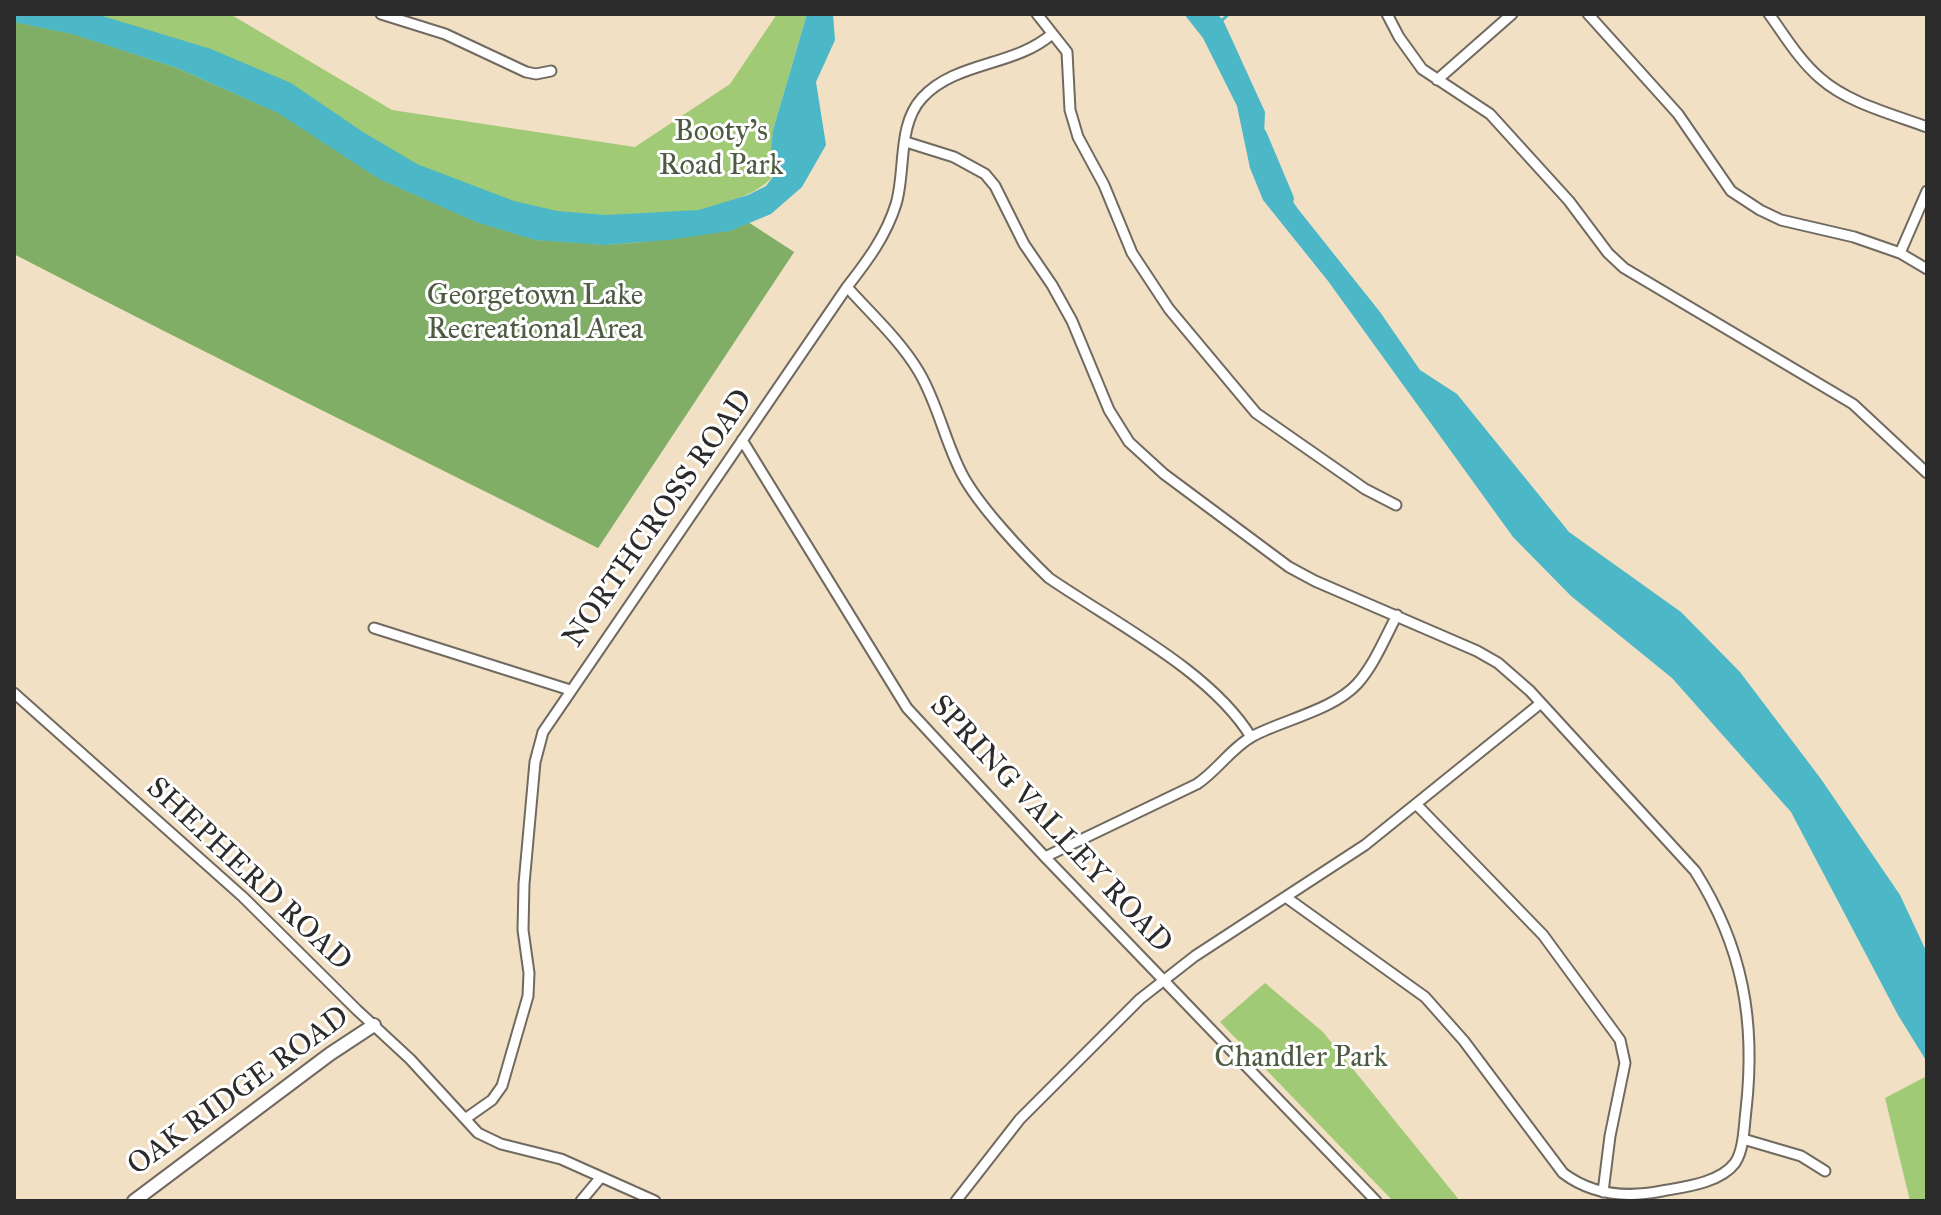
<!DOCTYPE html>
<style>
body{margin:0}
#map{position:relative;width:1941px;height:1215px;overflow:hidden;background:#f1e0c3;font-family:"IM FELL Great Primer",serif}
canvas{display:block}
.frame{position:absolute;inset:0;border:16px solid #2b2b2b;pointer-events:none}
</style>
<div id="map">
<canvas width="1941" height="1215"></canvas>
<div class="frame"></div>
</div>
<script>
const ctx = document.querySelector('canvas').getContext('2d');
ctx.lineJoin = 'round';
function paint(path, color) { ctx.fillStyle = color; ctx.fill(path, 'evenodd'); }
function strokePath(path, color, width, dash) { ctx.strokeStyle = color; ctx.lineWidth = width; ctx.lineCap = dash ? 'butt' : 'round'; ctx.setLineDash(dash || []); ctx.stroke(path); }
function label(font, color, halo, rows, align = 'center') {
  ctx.font = font + ' "IM FELL Great Primer",serif'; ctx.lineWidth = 6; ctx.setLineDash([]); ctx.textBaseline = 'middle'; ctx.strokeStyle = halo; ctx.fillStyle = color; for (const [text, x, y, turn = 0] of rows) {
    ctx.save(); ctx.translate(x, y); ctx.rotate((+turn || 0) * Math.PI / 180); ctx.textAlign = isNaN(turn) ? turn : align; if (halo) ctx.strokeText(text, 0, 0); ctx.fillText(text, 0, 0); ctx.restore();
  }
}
paint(new Path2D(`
 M 14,14 L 230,14 L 392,110 L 635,147 L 730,84 L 777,14 L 807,14 L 773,130 L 776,173 C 761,191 743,197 721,204 L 794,252 L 598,548 C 404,450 208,355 14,254 Z
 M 1265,983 L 1323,1032 L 1460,1201 L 1393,1201 L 1220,1022 Z
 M 1927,1076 L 1927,1201 L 1910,1201 L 1885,1098 Z`), '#a1ca76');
paint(new Path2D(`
 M 14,22 L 72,34 L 176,68 L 278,113 L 379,179 L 476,222 L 535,240 L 605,245 L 637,243 L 730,231 L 749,223 L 794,252 L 598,548 C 404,450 208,355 14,254 Z`), '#80ae67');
paint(new Path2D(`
 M 14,14 L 96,14 L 211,49 L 291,83 L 363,132 L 417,164 L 514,201 L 557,211 L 606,215 L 699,210 L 748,195 L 766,186 L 776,173 L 770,161 L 773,130 L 807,14 L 833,14 L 835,40 L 816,82 L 826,145 L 802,187 L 771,214 L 730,231 L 668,240 L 605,245 L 535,240 L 476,222 L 379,179 L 278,113 L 177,68 L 72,34 L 14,22 Z
 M 1184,14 L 1217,14 L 1223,20 L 1265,112 L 1264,137 L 1270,169 L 1298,209 L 1380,312 L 1420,370 L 1457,394 L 1569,532 L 1681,612 L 1740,672 L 1821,779 L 1900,895 L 1927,953 L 1927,1062 L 1898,1015 L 1791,812 L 1672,678 L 1571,596 L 1513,537 L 1328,281 L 1263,200 L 1250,168 L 1237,106 L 1203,38 Z`), '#4bb7c7');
strokePath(new Path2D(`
 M 1220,22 L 1229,14`), '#4bb7c7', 3);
strokePath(new Path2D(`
 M 1259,135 L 1286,199`), '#4bb7c7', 16);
const minor = new Path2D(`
 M 381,14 L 445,34 L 526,72 L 536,74 L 551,71
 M 1037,14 L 1067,52 L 1070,110 L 1078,137 L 1104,185 L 1132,253 L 1169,309 L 1256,413 L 1365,489 L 1396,505
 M 1387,14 L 1399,37 L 1422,69 L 1490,114 L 1569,201 L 1608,253 L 1624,268 L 1853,404 L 1927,473
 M 1588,14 L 1678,114 L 1731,191 L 1760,210 L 1781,220 L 1854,237 L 1900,253 L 1927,269
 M 1769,14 C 1785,36 1799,60 1820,78 C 1848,103 1892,114 1927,127
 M 1437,80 L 1512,14
 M 906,142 L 954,157 L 985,174 L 995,186 L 1024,244 L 1052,285 L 1072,321 L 1109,410 L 1129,442 L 1164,474 L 1289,567 L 1315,581 L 1477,651 L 1498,663 L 1530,691 L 1695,871 C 1743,947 1756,1021 1746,1110 C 1744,1126 1744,1150 1735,1163 C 1720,1183 1684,1187 1662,1191 C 1627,1198 1592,1195 1563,1173 L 1464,1041 L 1425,997 L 1287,898
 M 1900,253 L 1927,191
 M 847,287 C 872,315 900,340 919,372 C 938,404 945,442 962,474 C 978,505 1024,554 1049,578 C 1113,622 1211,671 1251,737
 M 742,440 L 907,708 L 1045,857 L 1376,1201
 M 374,628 L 570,690
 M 14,693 L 243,897 L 357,1010 L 410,1059 L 478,1133 L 501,1144 L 561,1159 L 655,1201
 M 1417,805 L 1543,935 L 1620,1040 L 1625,1063 L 1610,1136 L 1603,1192
 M 1045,857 L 1197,784 C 1218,770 1231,748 1253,736 C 1283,720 1333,710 1357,684 C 1374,665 1385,638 1397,615
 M 465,1119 L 492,1100 L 502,1086 L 528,996 L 529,973 L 523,930 L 524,884 L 535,762 L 543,732 L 847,287 C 868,260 886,236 896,204 C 906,171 897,125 922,98 C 956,61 1014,67 1052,34
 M 1743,1139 L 1801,1156 L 1825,1171
 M 581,1201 L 601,1177
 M 956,1201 L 1020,1119 L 1140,999 L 1195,956 L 1365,845 L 1541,703`);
const tertiary = new Path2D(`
 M 134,1201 L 330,1054 L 374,1025`);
strokePath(minor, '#706a60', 13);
strokePath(tertiary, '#706a60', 16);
strokePath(minor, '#fff', 9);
strokePath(tertiary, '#fff', 12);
label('30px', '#4e5b42', '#fff', [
 ["Booty's",721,133],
 ["Road Park",721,167],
 ["Georgetown Lake",535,297],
 ["Recreational Area",535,331],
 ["Chandler Park",1301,1059]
]);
label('30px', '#2b2b2b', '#fff', [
 ["NORTHCROSS ROAD",659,519,-55],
 ["SPRING VALLEY ROAD",1050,825,47],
 ["SHEPHERD ROAD",248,875,43],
 ["OAK RIDGE ROAD",239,1092,-36]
]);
</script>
